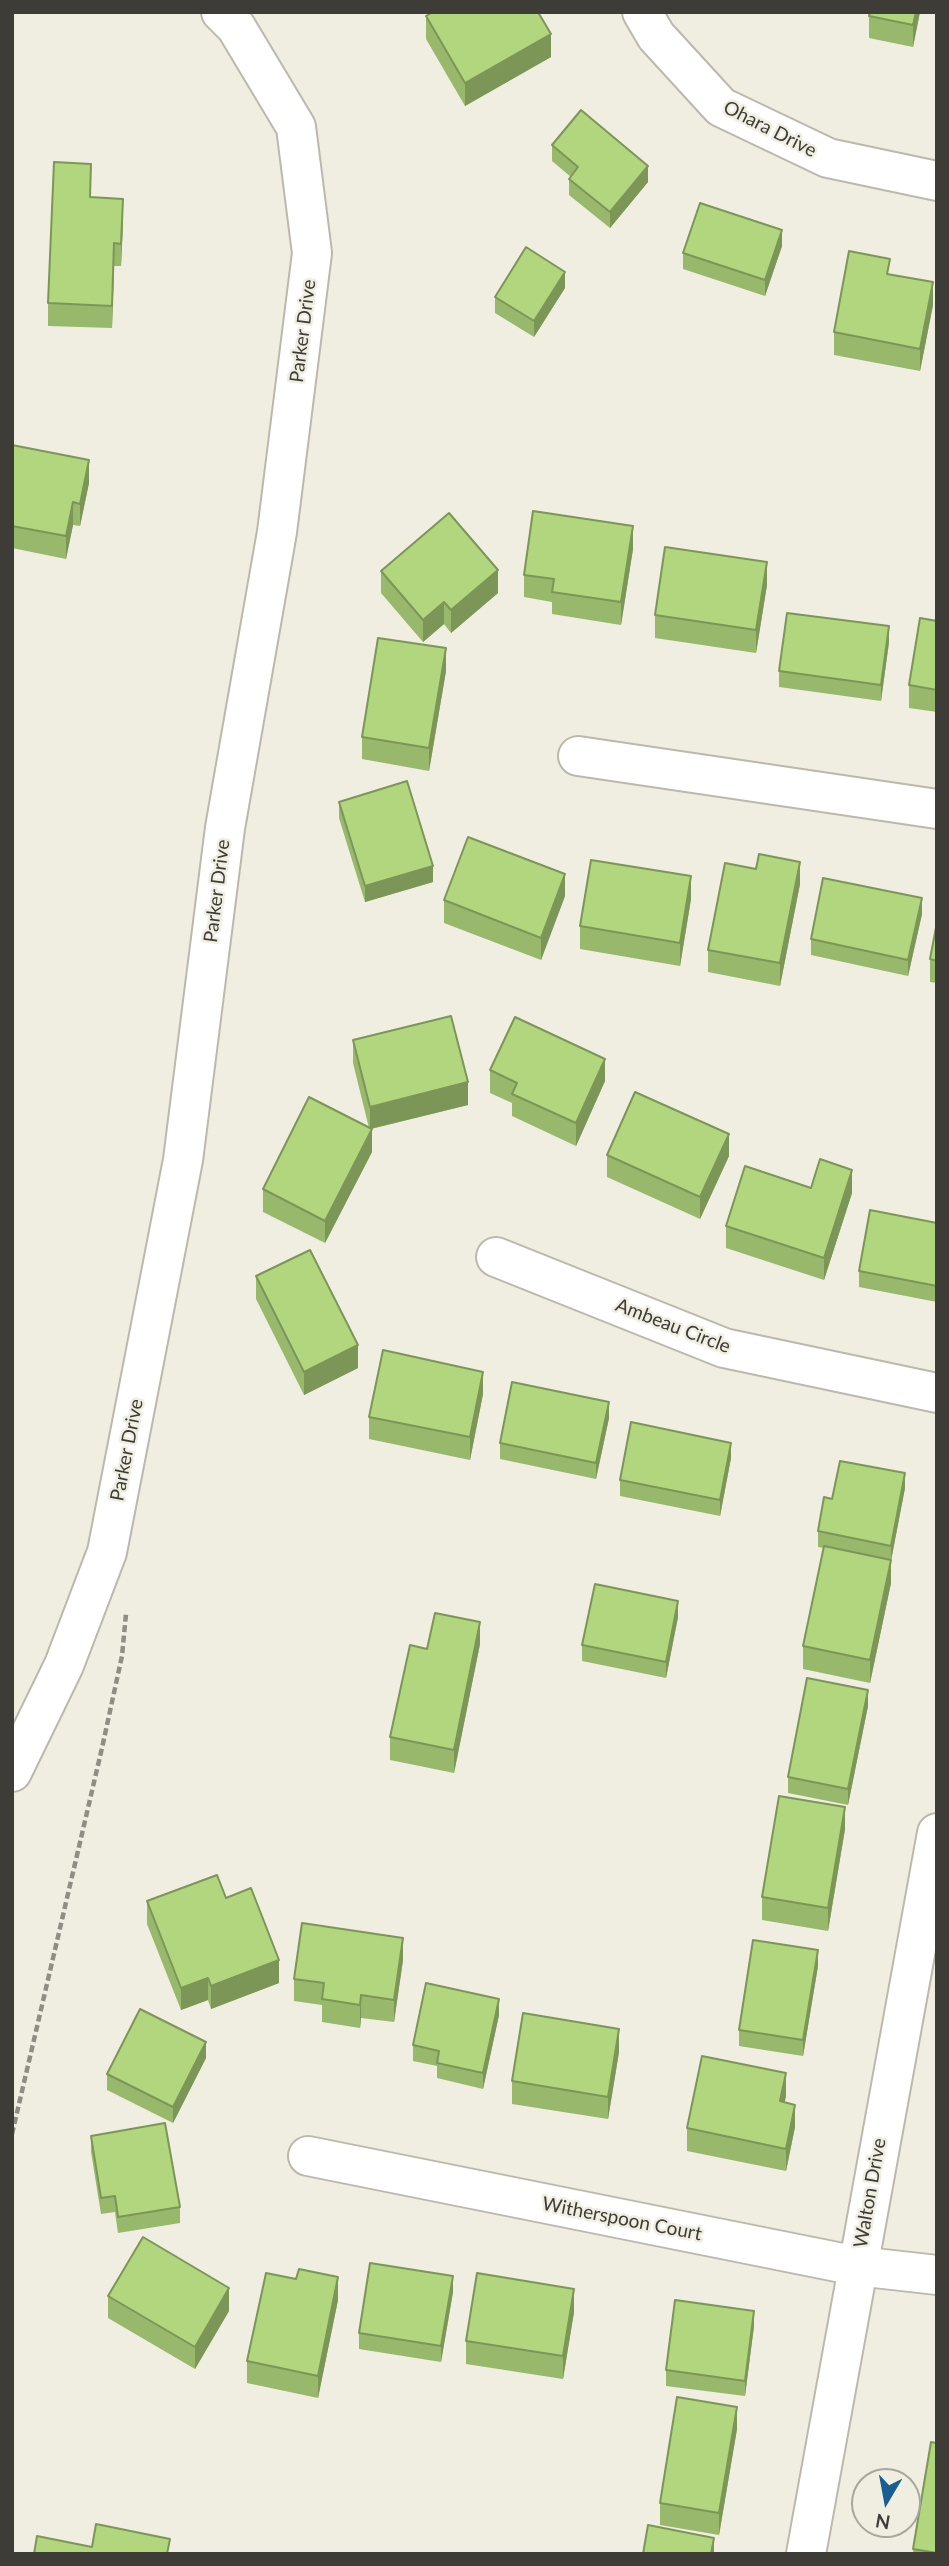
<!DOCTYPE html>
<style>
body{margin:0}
#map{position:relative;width:949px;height:2566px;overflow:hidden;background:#f0eee1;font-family:Lato,sans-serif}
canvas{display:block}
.frame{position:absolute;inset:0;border:14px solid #3d3c37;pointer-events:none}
.north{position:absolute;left:851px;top:2468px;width:70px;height:70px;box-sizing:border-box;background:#f0eee1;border:2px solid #a8a79d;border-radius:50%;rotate:190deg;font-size:19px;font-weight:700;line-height:28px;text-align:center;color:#3d3c37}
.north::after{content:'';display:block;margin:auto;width:24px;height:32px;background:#195e93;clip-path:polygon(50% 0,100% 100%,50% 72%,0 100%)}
</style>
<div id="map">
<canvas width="949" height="2566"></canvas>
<div class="frame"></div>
<div class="north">N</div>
</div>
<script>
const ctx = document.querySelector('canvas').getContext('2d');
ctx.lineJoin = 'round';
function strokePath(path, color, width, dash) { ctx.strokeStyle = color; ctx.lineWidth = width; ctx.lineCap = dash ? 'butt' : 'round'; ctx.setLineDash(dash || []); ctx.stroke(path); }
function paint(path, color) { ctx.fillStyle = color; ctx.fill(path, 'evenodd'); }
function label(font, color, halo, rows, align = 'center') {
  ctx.font = font + ' Lato,sans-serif'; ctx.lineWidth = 5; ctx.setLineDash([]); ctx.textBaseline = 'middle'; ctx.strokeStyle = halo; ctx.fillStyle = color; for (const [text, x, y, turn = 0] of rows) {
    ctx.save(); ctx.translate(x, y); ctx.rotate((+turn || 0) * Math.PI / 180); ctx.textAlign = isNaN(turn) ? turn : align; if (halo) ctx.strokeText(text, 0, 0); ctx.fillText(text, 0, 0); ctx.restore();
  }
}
const minor = new Path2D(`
 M 642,12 L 656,36 L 721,107 L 828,158 L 937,181
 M 578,756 L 937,809
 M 496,1257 L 724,1348 L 937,1393
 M 12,1772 L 64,1665 L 107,1552 L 183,1160 L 225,828 L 277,532 L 312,253 L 296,127 L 236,27 L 221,12
 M 308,2156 L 857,2266 L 937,2275
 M 806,2554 L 937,1833`);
strokePath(minor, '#bcb9ac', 42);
strokePath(new Path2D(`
 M 12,2134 L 102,1748 L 122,1656 L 126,1614`), '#8f8e85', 4.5, [7, 3.5]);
strokePath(minor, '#fff', 38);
paint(new Path2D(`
 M 920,12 L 913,47 L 869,38 L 869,16 Z
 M 426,16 L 551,57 L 465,106 L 426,39 Z
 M 552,145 L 648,182 L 610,228 L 569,195 L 569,179 L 571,177 L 552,161 Z
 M 90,197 L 123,221 L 121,266 L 114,266 L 112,328 L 48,326 L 48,303 Z
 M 782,246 L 765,296 L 683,269 L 683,253 Z
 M 890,274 L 933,305 L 920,371 L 834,355 L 834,332 Z
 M 565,288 L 534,337 L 495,313 L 495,297 Z
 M 12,445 L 89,483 L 80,526 L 73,525 L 66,559 L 12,548 Z
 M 633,549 L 621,625 L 552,614 L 552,602 L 524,597 L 524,575 Z
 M 381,571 L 498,593 L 451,633 L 444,624 L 423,642 L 381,593 Z
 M 767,585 L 756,653 L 655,638 L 655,615 Z
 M 937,621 L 937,712 L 909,708 L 909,685 Z
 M 889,642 L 881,701 L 779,687 L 779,671 Z
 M 446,671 L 429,771 L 362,759 L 362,737 Z
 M 339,802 L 433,882 L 365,902 L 339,818 Z
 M 800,884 L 780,986 L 708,972 L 708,950 Z
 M 565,896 L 541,960 L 444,923 L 444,900 Z
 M 691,899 L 680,966 L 580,949 L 580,926 Z
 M 922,914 L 908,976 L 811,955 L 811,939 Z
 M 937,922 L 937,983 L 930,982 L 930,959 Z
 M 353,1040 L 468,1105 L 371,1129 L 372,1152 L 325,1243 L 263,1212 L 263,1189 L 369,1128 L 353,1063 Z
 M 490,1070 L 605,1081 L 576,1146 L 512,1116 L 512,1103 L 490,1093 Z
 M 607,1155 L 729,1156 L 700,1219 L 607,1177 Z
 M 852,1193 L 824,1280 L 726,1248 L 726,1226 Z
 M 937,1223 L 937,1302 L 859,1287 L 859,1271 Z
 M 256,1276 L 358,1368 L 304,1395 L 256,1299 Z
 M 483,1394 L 470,1460 L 369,1439 L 369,1417 Z
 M 609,1418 L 596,1479 L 500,1459 L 500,1443 Z
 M 731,1458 L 720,1516 L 620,1496 L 620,1480 Z
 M 905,1488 L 891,1560 L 891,1583 L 870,1683 L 803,1669 L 803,1646 L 824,1548 L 818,1547 L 818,1531 L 832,1499 Z
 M 678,1617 L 666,1678 L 582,1661 L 582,1645 Z
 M 480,1644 L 454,1773 L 390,1760 L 390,1737 L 427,1649 Z
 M 868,1706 L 848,1805 L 788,1793 L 788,1777 Z
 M 845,1829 L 828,1931 L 762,1920 L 762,1897 Z
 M 226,1898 L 279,1983 L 211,2009 L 208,2000 L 181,2010 L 147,1924 L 147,1901 Z
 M 403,1960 L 394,2022 L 361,2018 L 360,2028 L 322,2022 L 322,2005 L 294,2001 L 294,1979 Z
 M 818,1966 L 803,2056 L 739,2046 L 739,2030 Z
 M 499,2015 L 483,2089 L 437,2078 L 437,2066 L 413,2061 L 413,2045 Z
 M 619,2052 L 608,2119 L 512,2104 L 512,2081 Z
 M 206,2058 L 173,2123 L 107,2090 L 107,2074 Z
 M 786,2096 L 784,2102 L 795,2127 L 786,2171 L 687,2151 L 687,2128 Z
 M 91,2136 L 180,2207 L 180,2223 L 118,2233 L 115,2212 L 101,2214 L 91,2152 Z
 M 453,2292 L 441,2362 L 359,2349 L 359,2333 Z
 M 108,2296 L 229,2311 L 195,2369 L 108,2318 Z
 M 338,2300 L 318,2398 L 247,2383 L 247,2361 Z
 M 574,2312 L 563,2379 L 466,2364 L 466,2341 Z
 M 754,2326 L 745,2396 L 666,2386 L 666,2370 Z
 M 737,2429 L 719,2535 L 660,2525 L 660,2503 Z
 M 937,2443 L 937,2554 L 913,2554 L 913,2549 Z`), '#98b86c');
paint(new Path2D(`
 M 916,12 L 920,12 L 913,47 L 913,25 Z
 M 551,34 L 551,57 L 465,106 L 465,83 Z
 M 648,166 L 648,182 L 610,228 L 610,212 Z
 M 123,199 L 123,221 L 121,266 L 121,244 Z
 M 782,230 L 782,246 L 765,296 L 765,280 Z
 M 114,243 L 114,266 L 112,328 L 112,306 Z
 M 565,272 L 565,288 L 534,337 L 534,321 Z
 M 933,282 L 933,305 L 920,371 L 920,349 Z
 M 89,460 L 89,483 L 80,526 L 80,504 Z
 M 73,502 L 73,525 L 66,559 L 66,536 Z
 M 633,526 L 633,549 L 621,625 L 621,602 Z
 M 767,562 L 767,585 L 756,653 L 756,630 Z
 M 498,570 L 498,593 L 451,633 L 451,610 Z
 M 444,602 L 444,624 L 423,642 L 423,620 Z
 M 889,626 L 889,642 L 881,701 L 881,685 Z
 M 446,648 L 446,671 L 429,771 L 429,748 Z
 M 800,862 L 800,884 L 780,986 L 780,963 Z
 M 433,866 L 433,882 L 365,902 L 365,886 Z
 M 565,874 L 565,896 L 541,960 L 541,938 Z
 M 691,876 L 691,899 L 680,966 L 680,943 Z
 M 922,898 L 922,914 L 908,976 L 908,960 Z
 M 13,912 L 13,934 L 12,938 L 12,916 Z
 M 605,1059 L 605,1081 L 576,1146 L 576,1123 Z
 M 468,1082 L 468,1105 L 370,1129 L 370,1107 Z
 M 372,1129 L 372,1152 L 325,1243 L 325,1221 Z
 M 729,1134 L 729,1156 L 700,1219 L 700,1197 Z
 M 852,1170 L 852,1193 L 824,1280 L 824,1258 Z
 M 358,1345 L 358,1368 L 304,1395 L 304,1372 Z
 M 483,1372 L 483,1394 L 470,1460 L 470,1437 Z
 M 609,1402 L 609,1418 L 596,1479 L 596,1463 Z
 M 731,1443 L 731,1458 L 720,1516 L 720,1500 Z
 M 905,1473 L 905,1488 L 891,1561 L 891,1546 Z
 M 891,1560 L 891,1583 L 870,1683 L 870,1660 Z
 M 678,1601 L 678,1617 L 666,1678 L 666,1662 Z
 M 480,1622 L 480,1644 L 454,1773 L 454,1750 Z
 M 868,1690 L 868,1706 L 848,1805 L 848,1789 Z
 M 845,1807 L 845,1829 L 828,1931 L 828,1908 Z
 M 403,1938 L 403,1960 L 394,2022 L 394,2000 Z
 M 818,1950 L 818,1966 L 803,2056 L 803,2040 Z
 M 279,1960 L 279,1983 L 211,2009 L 211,1986 Z
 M 208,1978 L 208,2000 L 181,2010 L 181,1988 Z
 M 361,1995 L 361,2018 L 360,2028 L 360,2005 Z
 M 499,1999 L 499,2015 L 483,2089 L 483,2073 Z
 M 619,2029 L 619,2052 L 608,2119 L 608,2097 Z
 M 206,2042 L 206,2058 L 173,2123 L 173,2107 Z
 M 786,2073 L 786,2096 L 780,2124 L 780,2101 Z
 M 795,2105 L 795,2127 L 786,2171 L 786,2149 Z
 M 453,2276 L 453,2292 L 441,2362 L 441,2346 Z
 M 338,2277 L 338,2300 L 318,2398 L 318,2376 Z
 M 229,2288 L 229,2311 L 195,2369 L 195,2347 Z
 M 574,2289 L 574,2312 L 563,2379 L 563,2356 Z
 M 754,2311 L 754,2326 L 745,2396 L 745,2381 Z
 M 737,2407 L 737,2429 L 719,2535 L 719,2513 Z
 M 714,2538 L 714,2554 L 711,2554 Z`), '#7c9658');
const building = new Path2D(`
 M 433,12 L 538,12 L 551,34 L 465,83 L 426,16 Z
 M 870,12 L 916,12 L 913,25 L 869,16 Z
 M 581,110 L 648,166 L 610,212 L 569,179 L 578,167 L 552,145 Z
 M 54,162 L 91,164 L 90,197 L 123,199 L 121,244 L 114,243 L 112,306 L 48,303 Z
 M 700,203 L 782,230 L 765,280 L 683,253 Z
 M 526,247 L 565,272 L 534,321 L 495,297 Z
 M 849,251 L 890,259 L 887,274 L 933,282 L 920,349 L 834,332 Z
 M 12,445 L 89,460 L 80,504 L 73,502 L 66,536 L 12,526 Z
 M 533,511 L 633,526 L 621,602 L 552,592 L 554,579 L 524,575 Z
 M 449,513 L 498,570 L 451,610 L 444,602 L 423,620 L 381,571 Z
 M 665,547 L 767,562 L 756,630 L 655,615 Z
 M 787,613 L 889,626 L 881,685 L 779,671 Z
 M 920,618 L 937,621 L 937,690 L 909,685 Z
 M 378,638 L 446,648 L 429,748 L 362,737 Z
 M 407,781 L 433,866 L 365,886 L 339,802 Z
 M 468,837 L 565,874 L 541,938 L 444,900 Z
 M 759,854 L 800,862 L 780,963 L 708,950 L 725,863 L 756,869 Z
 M 591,860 L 691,876 L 680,943 L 580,926 Z
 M 823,878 L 922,898 L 908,960 L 811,939 Z
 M 937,922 L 937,961 L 930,959 Z
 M 451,1016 L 468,1082 L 370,1107 L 353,1040 Z
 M 515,1017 L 605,1059 L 576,1123 L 512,1094 L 517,1083 L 490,1070 Z
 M 635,1092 L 729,1134 L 700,1197 L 607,1155 Z
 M 309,1097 L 372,1129 L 325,1221 L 263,1189 Z
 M 820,1159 L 852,1170 L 824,1258 L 726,1226 L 745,1166 L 811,1188 Z
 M 870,1210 L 937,1223 L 937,1286 L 859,1271 Z
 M 310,1250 L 358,1345 L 304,1372 L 256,1276 Z
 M 383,1350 L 483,1372 L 470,1437 L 369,1417 Z
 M 512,1382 L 609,1402 L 596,1463 L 500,1443 Z
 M 631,1422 L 731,1443 L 720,1500 L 620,1480 Z
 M 840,1461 L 905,1473 L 891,1546 L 818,1531 L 824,1497 L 832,1499 Z
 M 824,1546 L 891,1560 L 870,1660 L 803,1646 Z
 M 595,1584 L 678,1601 L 666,1662 L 582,1645 Z
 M 435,1613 L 480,1622 L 454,1750 L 390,1737 L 410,1645 L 427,1649 Z
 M 807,1678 L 868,1690 L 848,1789 L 788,1777 Z
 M 779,1796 L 845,1807 L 828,1908 L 762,1897 Z
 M 217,1875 L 226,1898 L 251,1888 L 279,1960 L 211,1986 L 208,1978 L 181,1988 L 147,1901 Z
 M 302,1923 L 403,1938 L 394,2000 L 361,1995 L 360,2005 L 322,1999 L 324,1983 L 294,1979 Z
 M 753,1940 L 818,1950 L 803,2040 L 739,2030 Z
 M 426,1983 L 499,1999 L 483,2073 L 437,2063 L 439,2051 L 413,2045 Z
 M 140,2009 L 206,2042 L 173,2107 L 107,2074 Z
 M 523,2013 L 619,2029 L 608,2097 L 512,2081 Z
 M 702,2056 L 786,2073 L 780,2101 L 795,2105 L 786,2149 L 687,2128 Z
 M 165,2123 L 180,2207 L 118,2217 L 115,2196 L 101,2198 L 91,2136 Z
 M 143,2237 L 229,2288 L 195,2347 L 108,2296 Z
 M 370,2263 L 453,2276 L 441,2346 L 359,2333 Z
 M 299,2269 L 338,2277 L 318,2376 L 247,2361 L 266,2273 L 296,2279 Z
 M 477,2273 L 574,2289 L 563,2356 L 466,2341 Z
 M 675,2300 L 754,2311 L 745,2381 L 666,2370 Z
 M 677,2397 L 737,2407 L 719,2513 L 660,2503 Z
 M 931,2442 L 937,2443 L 937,2553 L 913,2549 Z
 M 96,2524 L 170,2539 L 167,2554 L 34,2554 L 37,2536 L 92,2547 Z
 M 648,2525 L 714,2538 L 711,2554 L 643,2554 Z`);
paint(building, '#b1d67d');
strokePath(building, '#7c9658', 2);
label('19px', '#3d3c37', '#f0eee1', [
 ["Ohara Drive",770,129,27],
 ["Parker Drive",303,331,-83],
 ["Parker Drive",217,891,-83],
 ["Ambeau Circle",673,1326,21],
 ["Parker Drive",127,1450,-79],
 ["Walton Drive",870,2193,-80],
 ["Witherspoon Court",622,2219,11]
]);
</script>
